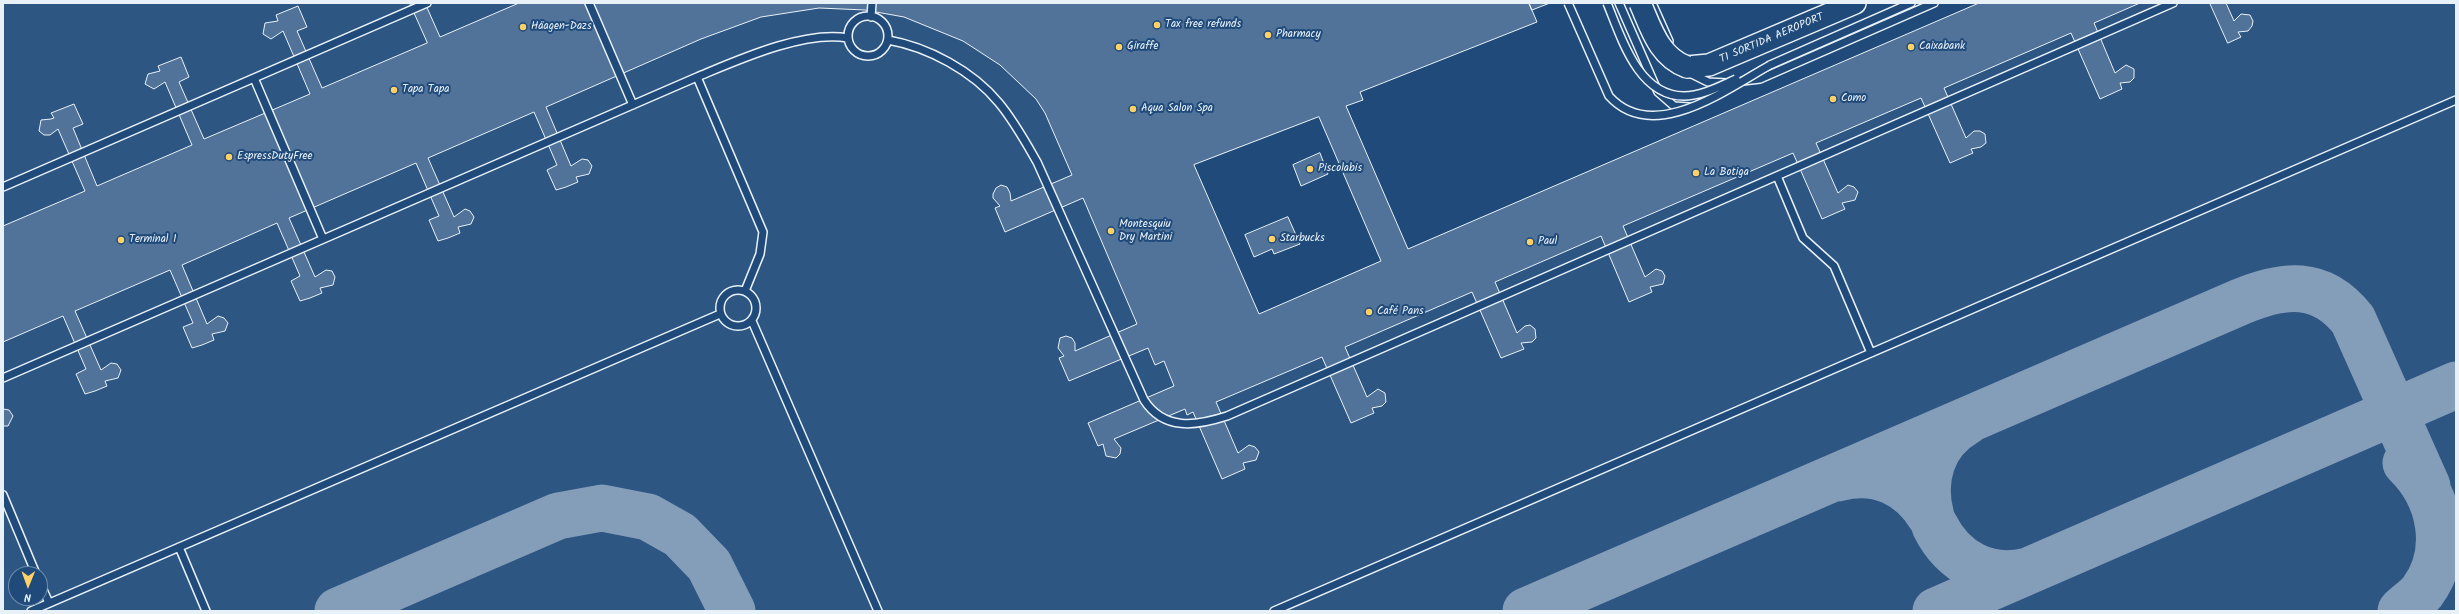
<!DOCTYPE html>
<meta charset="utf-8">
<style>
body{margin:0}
#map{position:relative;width:2459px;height:614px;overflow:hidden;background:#1f4a7a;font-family:Kalam,sans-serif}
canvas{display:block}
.frame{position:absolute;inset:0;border:4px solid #e8f1f8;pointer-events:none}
.north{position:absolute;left:8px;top:566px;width:40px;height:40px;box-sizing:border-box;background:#1f4a7a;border:1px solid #6f8dac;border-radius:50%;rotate:181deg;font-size:11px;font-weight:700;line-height:16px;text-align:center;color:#e8f1f8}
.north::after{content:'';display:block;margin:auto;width:14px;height:18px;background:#ffd166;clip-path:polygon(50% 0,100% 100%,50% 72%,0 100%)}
</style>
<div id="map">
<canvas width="2459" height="614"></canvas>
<div class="frame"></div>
<div class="north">N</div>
</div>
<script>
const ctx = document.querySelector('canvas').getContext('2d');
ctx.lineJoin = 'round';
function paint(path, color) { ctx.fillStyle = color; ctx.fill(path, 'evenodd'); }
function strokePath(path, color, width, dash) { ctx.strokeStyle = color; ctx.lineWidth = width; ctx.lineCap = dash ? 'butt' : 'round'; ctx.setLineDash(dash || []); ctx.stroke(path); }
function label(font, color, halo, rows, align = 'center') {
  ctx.font = font + ' Kalam,sans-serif'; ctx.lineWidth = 4; ctx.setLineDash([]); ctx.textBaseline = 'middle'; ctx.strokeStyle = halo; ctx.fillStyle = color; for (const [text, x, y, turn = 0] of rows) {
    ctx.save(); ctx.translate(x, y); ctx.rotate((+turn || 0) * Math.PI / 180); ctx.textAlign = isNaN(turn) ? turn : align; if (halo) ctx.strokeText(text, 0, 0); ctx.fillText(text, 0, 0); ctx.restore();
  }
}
paint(new Path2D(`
 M 3,3 L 686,3 L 701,39 L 766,3 L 952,8 L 1033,82 L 1155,365 L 1164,361 L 1187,415 L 2140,3 L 2456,3 L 2456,611 L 3,611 ZM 16,574 L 40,574 L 40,598 L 16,598 Z`), '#2e5683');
strokePath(new Path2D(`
 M 1838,478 C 1877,467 1911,484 1931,517 C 1921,480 1931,442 1966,422
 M 1935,526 C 1953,562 1988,581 2028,571
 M 338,611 L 558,516 L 602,508 L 648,517 L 680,535 L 709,565 L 732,611
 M 1526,611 L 2240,302 C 2283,284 2321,279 2353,320 L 2427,486
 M 1936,611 L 2456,385
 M 2401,611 C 2407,605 2416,599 2422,592 C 2452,551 2441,497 2406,463`), '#849eb9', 47);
const building = new Path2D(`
 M 410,3 L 425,3 L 440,37 L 519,3 L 1529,3 L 1537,22 L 1360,92 L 1363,100 L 1346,106 L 1408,249 L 1979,3 L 2140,3 L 2094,23 L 2115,73 L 2126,65 L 2134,69 L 2134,78 L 2130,82 L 2120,83 L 2122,89 L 2100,99 L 2071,33 L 1944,88 L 1966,138 L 1974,131 L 1980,131 L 1985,134 L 1986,143 L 1981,147 L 1971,149 L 1973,153 L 1950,163 L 1921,98 L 1816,143 L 1838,193 L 1848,185 L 1854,187 L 1858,192 L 1855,200 L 1842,203 L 1845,209 L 1822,219 L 1793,153 L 1623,226 L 1645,277 L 1656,269 L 1662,271 L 1665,276 L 1663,284 L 1650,287 L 1652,292 L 1629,302 L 1601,236 L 1495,282 L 1517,333 L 1525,326 L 1530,325 L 1535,329 L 1536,338 L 1532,342 L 1521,343 L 1524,349 L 1501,358 L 1472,292 L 1345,347 L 1367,397 L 1378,389 L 1385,393 L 1386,402 L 1382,406 L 1372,408 L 1374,413 L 1351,423 L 1322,357 L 1216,402 L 1238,453 L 1249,445 L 1255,447 L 1259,452 L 1256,460 L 1243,463 L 1245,469 L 1222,479 L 1193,412 L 1187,415 L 1185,409 L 1114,439 L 1121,448 L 1120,454 L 1116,458 L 1106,456 L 1103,444 L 1098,446 L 1088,423 L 1174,386 L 1164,361 L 1155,365 L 1148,348 L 1069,381 L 1059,358 L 1064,356 L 1058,348 L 1060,338 L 1066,336 L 1072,338 L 1075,343 L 1075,351 L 1137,324 L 1083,198 L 1005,232 L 995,208 L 1000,206 L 993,198 L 993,194 L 996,188 L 1001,185 L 1007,187 L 1010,193 L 1011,201 L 1072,175 L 1045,113 L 1036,99 L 1000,65 L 963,41 L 904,17 L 865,10 L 819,8 L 761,17 L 701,39 L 546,107 L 571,166 L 582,159 L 588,160 L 592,166 L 589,174 L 576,177 L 578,182 L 566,187 L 556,190 L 547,170 L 557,165 L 534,112 L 428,158 L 454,217 L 465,209 L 470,211 L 474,217 L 471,224 L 458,227 L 460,233 L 448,238 L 438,241 L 429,220 L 439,216 L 416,163 L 289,218 L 315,277 L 326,270 L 332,271 L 335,277 L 333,285 L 320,288 L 322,293 L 310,298 L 300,301 L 291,281 L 300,276 L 277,223 L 182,265 L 207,324 L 218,316 L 224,318 L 228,323 L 225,331 L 212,334 L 214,340 L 202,345 L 192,348 L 183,327 L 193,323 L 170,270 L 75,311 L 101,370 L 111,363 L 117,364 L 121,370 L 118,378 L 105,381 L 107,386 L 95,391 L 85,394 L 76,374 L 86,369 L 63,316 L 3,342 L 3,226 L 85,191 L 58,129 L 50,135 L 44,135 L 39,131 L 41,120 L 51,119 L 54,118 L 51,113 L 74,104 L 83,124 L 73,128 L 97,186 L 192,145 L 165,82 L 154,89 L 145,84 L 148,74 L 160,71 L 158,66 L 181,57 L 189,77 L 179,82 L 204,139 L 310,94 L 283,31 L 271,39 L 263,34 L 265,23 L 278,21 L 276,15 L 298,6 L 307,27 L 297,31 L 322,88 L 427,43 ZM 1319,117 L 1381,261 L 1259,314 L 1194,165 Z
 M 1529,3 L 1550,3 L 1532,10 Z
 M 2210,3 L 2226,3 L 2234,21 L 2241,14 L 2250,15 L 2253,21 L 2252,26 L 2248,31 L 2238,32 L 2241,37 L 2228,43 Z
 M 1320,153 L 1328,174 L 1301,186 L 1293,165 Z
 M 1288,217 L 1300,244 L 1274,254 L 1272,249 L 1254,257 L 1245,235 Z
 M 3,409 L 9,410 L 13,416 L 8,426 L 3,426 Z`);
paint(building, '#517399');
strokePath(building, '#e8f1f8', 1);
const lane = new Path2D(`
 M 589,3 L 633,105
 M 1619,3 L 1658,92 L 1674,106 L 1689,107
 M 1652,3 L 1669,41
 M848 36a20 20 0 1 1 40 0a20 20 0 1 1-40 0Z
 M 871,17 L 872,3
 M 888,40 C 928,47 973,71 999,103 C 1014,121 1025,141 1037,162 L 1144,400 C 1164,431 1196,426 1227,416 L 2173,3
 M 1770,65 L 1911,3
 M 1688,72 L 1708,82 L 1727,83
 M 697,77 C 738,60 804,30 848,38
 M 254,78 L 323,239
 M 1743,81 L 1760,79 L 1934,3
 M 1777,176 L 1803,238 L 1834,266 L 1871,353
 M 3,187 L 427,3
 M720 308a18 18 0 1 1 36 0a18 18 0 1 1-36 0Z
 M 752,321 L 878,611
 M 3,378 L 697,77 L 763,232 L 760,254 L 745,291
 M 3,495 L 36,574
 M 179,547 L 206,611
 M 40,583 L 49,603
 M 31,611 L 720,314
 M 1274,611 L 2456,100`);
const primary = new Path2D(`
 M 1687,67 L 1709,65 L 1855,3`);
strokePath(lane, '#e8f1f8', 10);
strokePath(primary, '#e8f1f8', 24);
strokePath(lane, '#1f4a7a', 7);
strokePath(primary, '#1f4a7a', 21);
const laneBridge = new Path2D(`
 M 1568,3 L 1609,96 C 1653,145 1727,89 1770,65
 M 1607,3 C 1621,37 1638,96 1684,96 C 1702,96 1720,86 1736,79`);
const primaryBridge = new Path2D(`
 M 1640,3 C 1651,28 1659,57 1687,67`);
strokePath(laneBridge, '#e8f1f8', 10, []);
strokePath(primaryBridge, '#e8f1f8', 24, []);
strokePath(laneBridge, '#1f4a7a', 7);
strokePath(primaryBridge, '#1f4a7a', 21);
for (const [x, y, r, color] of [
 [1157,25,4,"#ffd166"],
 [523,27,4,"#ffd166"],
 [1268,35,4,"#ffd166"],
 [1119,47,4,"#ffd166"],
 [1911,47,4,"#ffd166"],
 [394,90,4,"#ffd166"],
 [1833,99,4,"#ffd166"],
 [1133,109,4,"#ffd166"],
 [229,157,4,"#ffd166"],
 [1310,169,4,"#ffd166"],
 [1696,173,4,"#ffd166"],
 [1111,231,4,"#ffd166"],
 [1272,239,4,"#ffd166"],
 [121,240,4,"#ffd166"],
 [1530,242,4,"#ffd166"],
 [1369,312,4,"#ffd166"]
]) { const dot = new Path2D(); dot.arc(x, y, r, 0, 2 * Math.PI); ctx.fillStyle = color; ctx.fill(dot); strokePath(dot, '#1f4a7a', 1.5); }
label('11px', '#e8f1f8', '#1f4a7a', [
 ["Tax free refunds",1165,25],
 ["Häagen-Dazs",531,27],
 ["Pharmacy",1276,35],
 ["Giraffe",1127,47],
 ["Caixabank",1919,47],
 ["Tapa Tapa",402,90],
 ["Como",1841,99],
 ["Aqua Salon Spa",1141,109],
 ["EspressDutyFree",237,157],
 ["Piscolabis",1318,169],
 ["La Botiga",1704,173],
 ["Montesquiu",1119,225],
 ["Dry Martini",1119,238],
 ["Starbucks",1280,239],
 ["Terminal 1",129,240],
 ["Paul",1538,242],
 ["Café Pans",1377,312]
], 'left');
label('11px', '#e8f1f8', '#1f4a7a', [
 ["T1 SORTIDA AEROPORT",1772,39,-23]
]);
</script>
